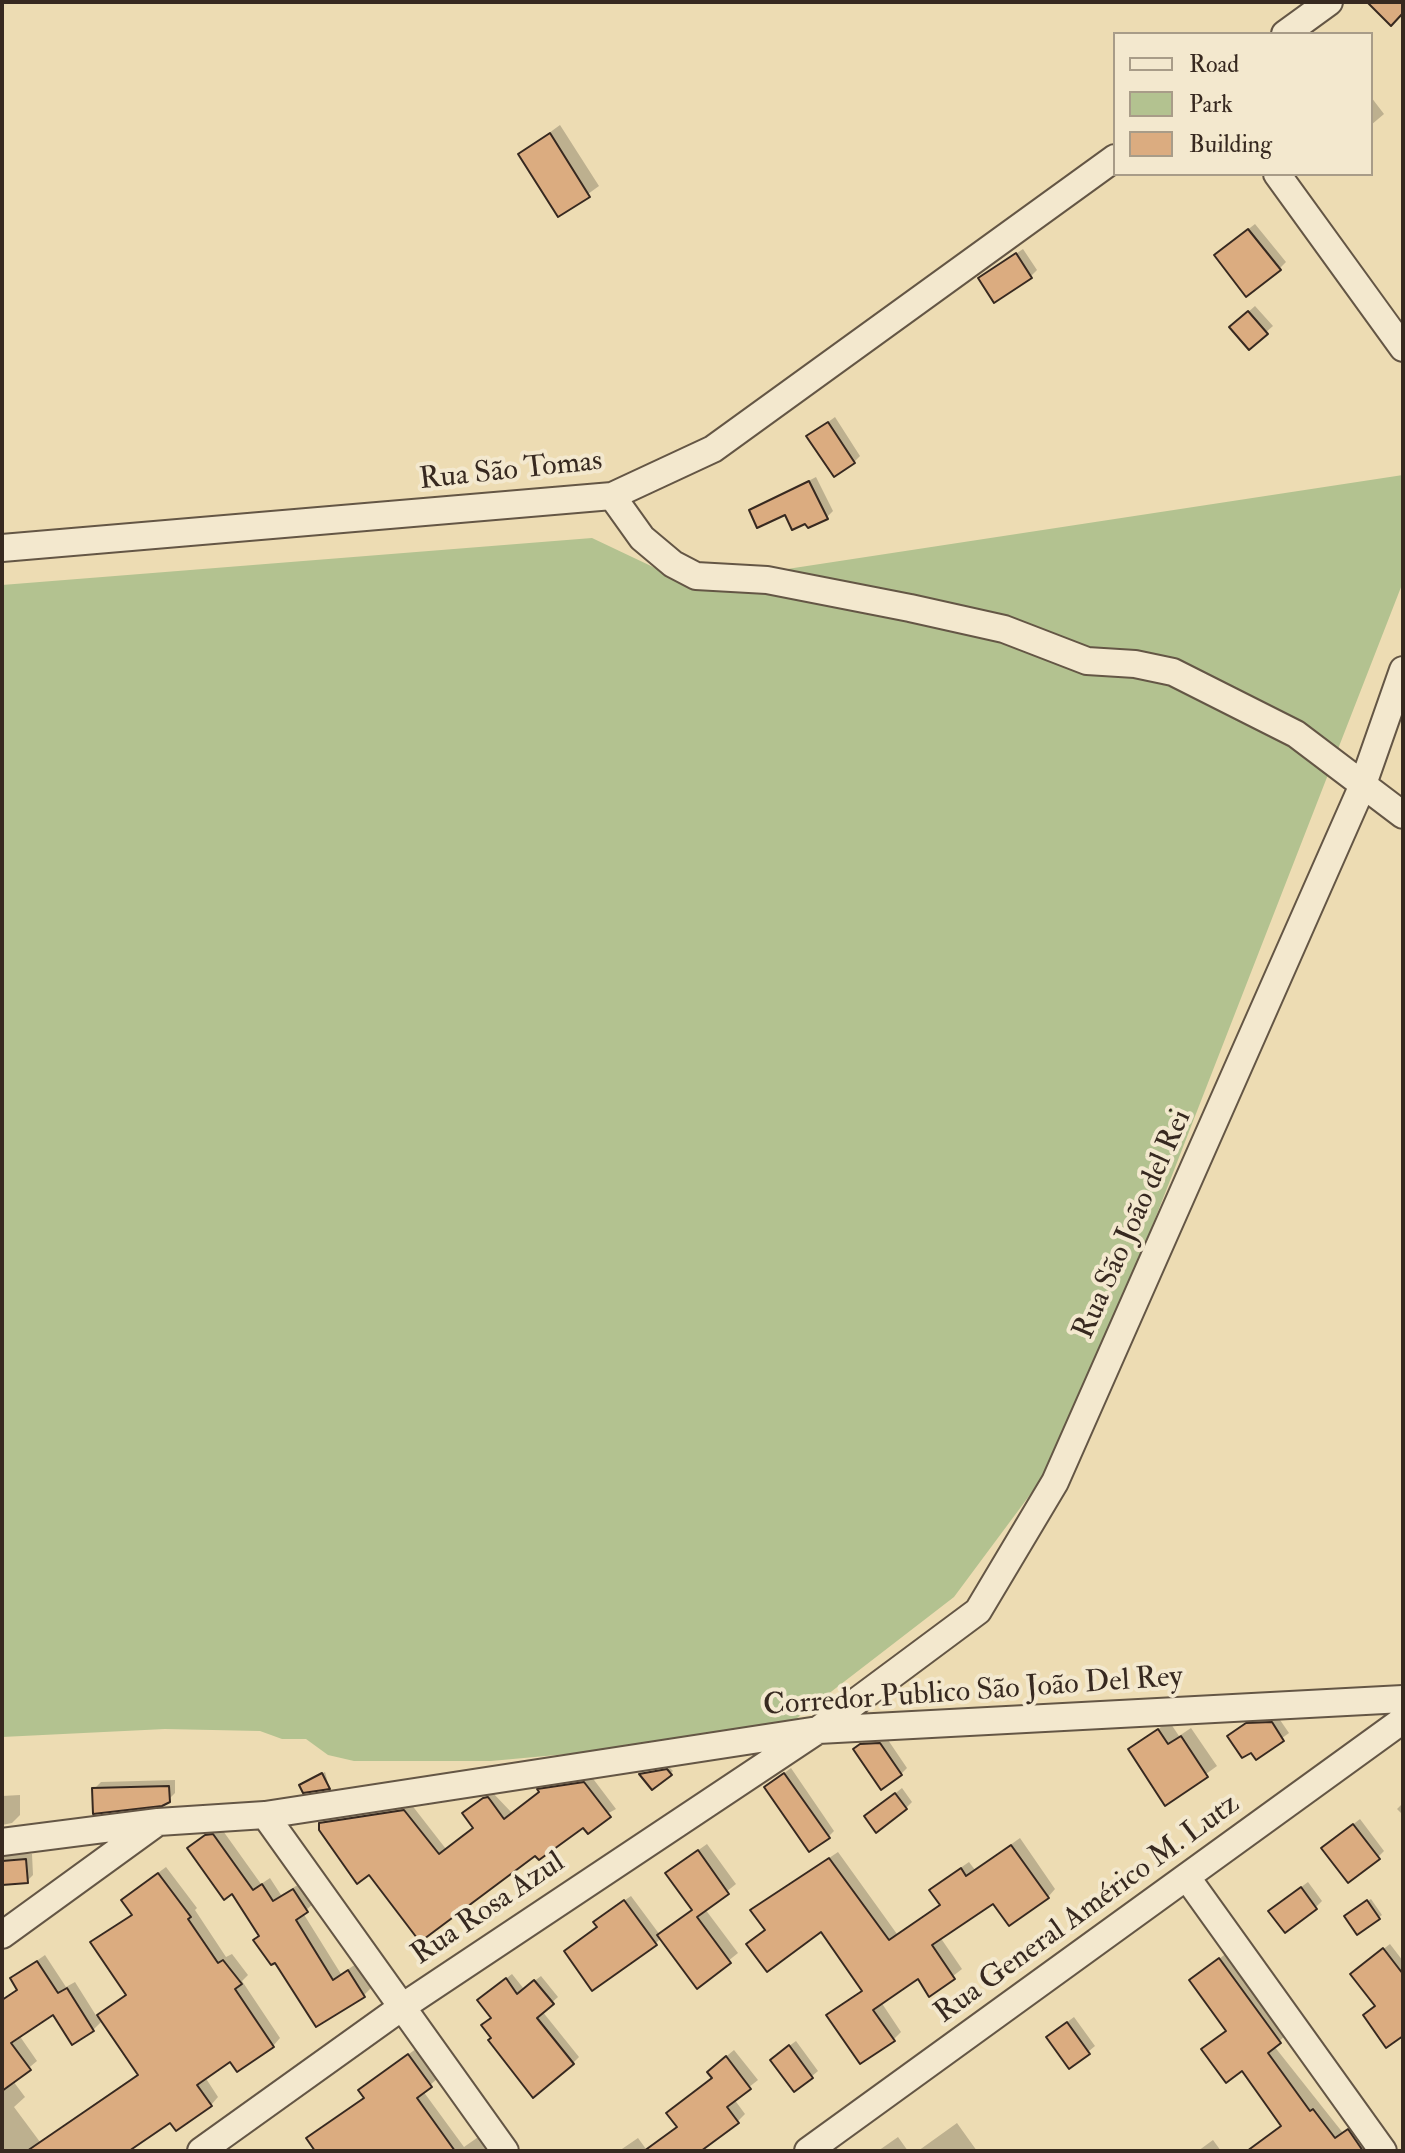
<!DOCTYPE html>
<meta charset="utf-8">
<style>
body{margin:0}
#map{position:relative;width:1405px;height:2153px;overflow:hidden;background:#eddcb3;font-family:"IM FELL Double Pica",serif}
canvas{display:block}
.frame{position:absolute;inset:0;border:4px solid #372920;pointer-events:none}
.legend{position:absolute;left:1113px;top:32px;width:260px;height:144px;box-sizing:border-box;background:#f3e8ce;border:2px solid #a89c88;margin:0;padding:10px 14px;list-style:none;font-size:24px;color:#372920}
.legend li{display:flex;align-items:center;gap:16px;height:40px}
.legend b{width:40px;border:2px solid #a89c88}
</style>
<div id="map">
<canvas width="1405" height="2153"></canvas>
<div class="frame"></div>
<ul class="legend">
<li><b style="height:10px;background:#f3e8ce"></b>Road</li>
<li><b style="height:22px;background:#b3c290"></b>Park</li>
<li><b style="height:22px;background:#dbac80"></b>Building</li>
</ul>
</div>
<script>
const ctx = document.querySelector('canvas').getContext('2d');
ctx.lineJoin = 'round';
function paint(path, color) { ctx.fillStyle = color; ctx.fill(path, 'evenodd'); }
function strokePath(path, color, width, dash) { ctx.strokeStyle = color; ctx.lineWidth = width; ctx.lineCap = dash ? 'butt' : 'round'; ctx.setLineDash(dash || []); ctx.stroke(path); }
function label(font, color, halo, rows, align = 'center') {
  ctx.font = font + ' "IM FELL Double Pica",serif'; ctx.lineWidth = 8; ctx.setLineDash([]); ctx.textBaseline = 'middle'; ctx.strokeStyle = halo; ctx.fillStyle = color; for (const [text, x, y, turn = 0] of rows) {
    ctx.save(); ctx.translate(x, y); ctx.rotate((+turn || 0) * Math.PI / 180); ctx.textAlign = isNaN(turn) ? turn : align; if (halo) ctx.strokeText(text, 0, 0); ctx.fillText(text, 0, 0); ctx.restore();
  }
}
paint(new Path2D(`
 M 1403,475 L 1403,582 L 1067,1445 L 954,1597 L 775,1735 L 491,1761 L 354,1761 L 328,1755 L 306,1739 L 282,1739 L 260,1731 L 165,1729 L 2,1737 L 2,585 L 592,538 L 689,584 Z`), '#b3c290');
paint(new Path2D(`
 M 1371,97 L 1384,114 L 1371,125 Z
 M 560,125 L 599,186 L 559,215 L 520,154 Z
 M 1255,224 L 1286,262 L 1280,268 L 1223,249 Z
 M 1023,249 L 1037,270 L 1031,276 L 987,273 Z
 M 1255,306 L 1273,326 L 1249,347 L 1238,321 Z
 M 835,417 L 860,456 L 854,462 L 809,436 Z
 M 816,477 L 833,511 L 827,517 L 752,510 Z
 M 1278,1717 L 1289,1733 L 1256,1757 L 1236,1730 L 1254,1718 Z
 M 1169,1721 L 1179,1736 L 1191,1728 L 1217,1766 L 1166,1803 L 1130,1750 Z
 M 886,1737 L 907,1768 L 901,1774 L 855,1749 L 868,1738 Z
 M 670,1768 L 673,1771 L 652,1787 L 642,1774 Z
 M 791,1768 L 834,1831 L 828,1837 L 766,1787 Z
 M 325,1772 L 329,1787 L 304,1783 Z
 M 591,1776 L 616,1809 L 535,1853 L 369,1872 L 321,1824 L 328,1817 L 411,1804 L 446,1849 L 475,1827 L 471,1807 L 492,1792 L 512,1813 L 541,1791 L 546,1783 Z
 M 175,1780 L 175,1793 L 168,1800 L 94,1789 L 101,1782 Z
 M 902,1788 L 912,1802 L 906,1808 L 873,1811 Z
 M 20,1795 L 20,1815 L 12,1823 L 2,1825 L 2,1796 Z
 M 1403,1803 L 1403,1815 L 1397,1809 Z
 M 1360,1819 L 1384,1851 L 1378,1857 L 1330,1842 Z
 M 215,1828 L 221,1828 L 261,1884 L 270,1878 L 281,1895 L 301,1883 L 314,1903 L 303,1913 L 341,1974 L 356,1964 L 371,1988 L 364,1995 L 316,2024 L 197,1841 Z
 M 1020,1838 L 1055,1889 L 1048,1897 L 993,1901 L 940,1937 L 962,1969 L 930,1994 L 918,1976 L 881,2002 L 901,2032 L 893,2040 L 829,2015 L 864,1989 L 821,1929 L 766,1929 L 752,1910 L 838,1852 L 897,1934 L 941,1904 L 932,1890 L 940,1882 L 969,1862 L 975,1870 Z
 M 707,1844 L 736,1884 L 705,1909 L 738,1953 L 697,1986 L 661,1938 L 655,1944 L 599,1926 L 602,1916 L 631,1896 L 660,1935 L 693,1909 L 676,1866 Z
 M 4,1851 L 32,1854 L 33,1875 L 27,1881 L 2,1883 Z
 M 166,1867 L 197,1908 L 195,1910 L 226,1957 L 232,1954 L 248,1975 L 242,1981 L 280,2038 L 273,2046 L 231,2060 L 205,2077 L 218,2097 L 211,2105 L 170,2120 L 126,2151 L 2,2151 L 2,2018 L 11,1996 L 19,1988 L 12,1978 L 45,1955 L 66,1987 L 75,1982 L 97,2017 L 128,1994 L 93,1943 L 133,1913 L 131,1893 ZM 53,2012 L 93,2030 L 103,2020 L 139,2073 L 40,2142 L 14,2107 L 25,2097 L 13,2081 L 37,2061 L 19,2035 Z
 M 1308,1882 L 1322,1901 L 1316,1907 L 1277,1905 Z
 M 1371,1899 L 1382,1915 L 1358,1932 L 1349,1914 Z
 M 1390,1944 L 1403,1961 L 1403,2034 L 1377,2005 L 1359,1968 Z
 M 1228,1952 L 1287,2034 L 1274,2046 L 1343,2133 L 1356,2123 L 1368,2151 L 1247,2151 L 1283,2125 L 1228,2030 L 1192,1980 Z
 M 512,1974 L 524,1989 L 541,1976 L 558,1997 L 542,2011 L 579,2057 L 573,2063 L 493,2038 L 493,2017 L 485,1995 Z
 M 1074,2017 L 1095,2046 L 1070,2067 L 1055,2031 Z
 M 796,2041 L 818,2071 L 811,2077 L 778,2054 Z
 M 416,2049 L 437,2079 L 423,2091 L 464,2147 L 484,2133 L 497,2151 L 310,2151 L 315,2148 L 316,2132 L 365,2097 L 360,2090 L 367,2083 Z
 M 734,2050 L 758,2080 L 734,2099 L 745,2114 L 738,2121 L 698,2151 L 619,2151 L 638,2138 L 646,2149 L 678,2126 L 668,2113 L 713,2077 L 717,2064 Z
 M 957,2123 L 977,2151 L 918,2151 Z
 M 898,2137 L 908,2151 L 878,2151 Z
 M 1213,2140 L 1221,2151 L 1198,2151 Z`), '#0003');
const building = new Path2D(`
 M 1367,2 L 1403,2 L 1403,13 L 1391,26 Z
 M 550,133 L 590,197 L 558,217 L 518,154 Z
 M 1248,229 L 1281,270 L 1246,297 L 1214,255 Z
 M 1016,253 L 1032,278 L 994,303 L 978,278 Z
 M 1248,311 L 1268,334 L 1249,350 L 1229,327 Z
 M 828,422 L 855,463 L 834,477 L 806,436 Z
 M 809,481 L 828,519 L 808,528 L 805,524 L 792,530 L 785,515 L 757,528 L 749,510 Z
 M 1272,1722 L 1284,1741 L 1256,1760 L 1251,1753 L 1242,1758 L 1227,1736 L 1246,1723 Z
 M 1158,1729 L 1168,1744 L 1181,1736 L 1208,1777 L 1165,1806 L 1128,1749 Z
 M 880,1743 L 902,1775 L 881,1790 L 853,1749 L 860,1744 Z
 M 667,1769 L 672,1775 L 652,1790 L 639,1774 Z
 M 322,1773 L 330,1789 L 303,1793 L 299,1785 Z
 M 784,1773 L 830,1838 L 809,1852 L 764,1787 Z
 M 584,1782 L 611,1817 L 588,1834 L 583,1828 L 539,1860 L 535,1856 L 420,1942 L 369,1875 L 357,1884 L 319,1830 L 319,1823 L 404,1810 L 439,1854 L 473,1828 L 462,1813 L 483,1798 L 488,1797 L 504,1819 L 539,1792 L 537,1789 Z
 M 169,1786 L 170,1802 L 162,1806 L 93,1814 L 92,1788 Z
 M 895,1793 L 907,1809 L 876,1833 L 864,1816 Z
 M 1353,1824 L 1380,1859 L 1348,1883 L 1321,1848 Z
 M 213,1834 L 253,1890 L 262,1884 L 273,1901 L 293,1889 L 308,1912 L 296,1920 L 333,1980 L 348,1970 L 365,1997 L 316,2027 L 275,1963 L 271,1965 L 253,1940 L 259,1936 L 232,1894 L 224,1900 L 187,1848 L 205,1835 Z
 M 1011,1845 L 1049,1898 L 1009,1926 L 993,1904 L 932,1945 L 955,1979 L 929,1997 L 918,1979 L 873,2010 L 895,2041 L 860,2064 L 826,2015 L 862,1991 L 821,1932 L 767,1972 L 746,1944 L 765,1930 L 750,1910 L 829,1858 L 889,1940 L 940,1905 L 929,1890 L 961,1868 L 966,1876 Z
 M 698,1850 L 729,1894 L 697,1917 L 731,1963 L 697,1989 L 657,1935 L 692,1910 L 665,1873 Z
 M 26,1859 L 28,1883 L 2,1885 L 2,1861 Z
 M 158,1873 L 191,1917 L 188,1919 L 218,1963 L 223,1960 L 242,1984 L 235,1989 L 274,2047 L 237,2072 L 230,2062 L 197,2085 L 212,2106 L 176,2131 L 170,2123 L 129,2151 L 27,2151 L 138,2075 L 97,2015 L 126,1995 L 90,1942 L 132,1915 L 121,1900 Z
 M 1301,1887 L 1317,1909 L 1285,1933 L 1268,1911 Z
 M 624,1900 L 657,1945 L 592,1991 L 564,1951 L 597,1927 L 593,1922 Z
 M 1367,1900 L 1380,1919 L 1357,1935 L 1344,1916 Z
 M 1383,1948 L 1403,1974 L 1403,2036 L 1386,2048 L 1363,2015 L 1375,2006 L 1350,1974 Z
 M 1219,1958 L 1281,2043 L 1268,2053 L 1310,2111 L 1313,2109 L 1335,2138 L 1348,2129 L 1363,2151 L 1247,2151 L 1281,2126 L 1242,2071 L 1226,2083 L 1201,2049 L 1226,2031 L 1189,1980 Z
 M 37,1961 L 58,1993 L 67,1988 L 94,2031 L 72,2045 L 53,2015 L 11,2043 L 31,2070 L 2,2091 L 2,2000 L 17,1990 L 10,1978 Z
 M 506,1978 L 517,1994 L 534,1980 L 554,2004 L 537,2018 L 574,2064 L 533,2098 L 488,2040 L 491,2038 L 481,2025 L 491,2018 L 477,2000 Z
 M 1067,2022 L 1090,2054 L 1069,2069 L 1046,2037 Z
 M 789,2045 L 813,2078 L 794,2092 L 770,2060 Z
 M 408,2054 L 432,2087 L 417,2098 L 455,2151 L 315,2151 L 306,2138 L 364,2098 L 358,2090 Z
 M 726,2056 L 751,2089 L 727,2107 L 739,2123 L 701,2151 L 644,2151 L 677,2127 L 666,2113 L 712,2078 L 707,2072 Z`);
paint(building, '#dbac80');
strokePath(building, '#372920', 2);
const street = new Path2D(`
 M 1285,34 L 1329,2
 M 1277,174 L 1403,348
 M 612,496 L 642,538 L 673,564 L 696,576 L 767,580 L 910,608 L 1004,629 L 1087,661 L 1135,664 L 1173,672 L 1296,734 L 1403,815
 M 2,548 L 612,496 L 713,449 L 1115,158
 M 265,1815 L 505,2151
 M 2,1842 L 158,1822 L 265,1815 L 818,1730 L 1403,1699
 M 1188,1879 L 1383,2151
 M 2,1935 L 155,1824
 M 201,2151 L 402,2007 L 818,1730 L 978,1611 L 1055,1482 L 1362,787 L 1403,670
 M 808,2151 L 1403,1720`);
strokePath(street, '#645645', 30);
strokePath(street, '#f3e8ce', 26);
label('30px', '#372920', '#f3e8ce', [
 ["Rua São Tomas",511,472,-6],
 ["Rua São João del Rei",1134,1225,-66],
 ["Corredor Publico São João Del Rey",973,1693,-4],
 ["Rua Rosa Azul",489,1910,-34],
 ["Rua General Américo M. Lutz",1088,1910,-36]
]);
</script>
